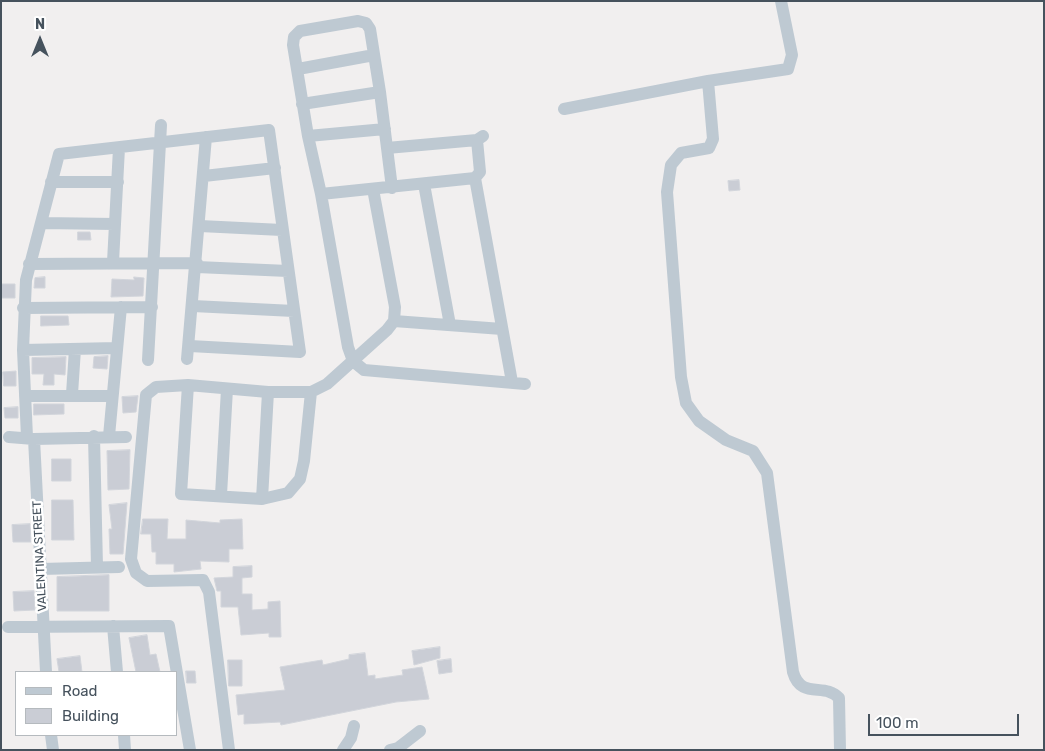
<!DOCTYPE html>
<style>
body{margin:0}
#map{position:relative;width:1045px;height:751px;overflow:hidden;background:#f1efef;font-family:Rubik,sans-serif}
canvas{display:block}
.frame{position:absolute;inset:0;border:2px solid #46525d;pointer-events:none}
.legend{position:absolute;left:15px;top:671px;width:162px;height:65px;box-sizing:border-box;background:#fff;border:1px solid #b5babe;margin:0;padding:6px 9px;list-style:none;font-size:15px;color:#46525d}
.legend li{display:flex;align-items:center;gap:10px;height:25px}
.legend b{width:25px;border:1px solid #b5babe}
.north{position:absolute;left:15px;top:15px;width:50px;height:50px;-webkit-text-stroke:4px #fff;paint-order:stroke;rotate:0deg;font-size:14px;font-weight:700;line-height:20px;text-align:center;color:#46525d}
.north::after{content:'';display:block;margin:auto;width:18px;height:22px;background:#46525d;clip-path:polygon(50% 0,100% 100%,50% 72%,0 100%)}
.scale{position:absolute;left:868px;top:714px;width:151px;height:22px;box-sizing:border-box;border:2px solid #46525d;border-top:0;padding-left:6px;font-size:15px;line-height:18px;white-space:nowrap;color:#46525d;-webkit-text-stroke:4px #fff;paint-order:stroke}
</style>
<div id="map">
<canvas width="1045" height="751"></canvas>
<div class="frame"></div>
<ul class="legend">
<li><b style="height:6px;background:#bec9d2"></b>Road</li>
<li><b style="height:14px;background:#cacdd5"></b>Building</li>
</ul>
<div class="north">N</div>
<div class="scale">100 m</div>
</div>
<script>
const ctx = document.querySelector('canvas').getContext('2d');
ctx.lineJoin = 'round';
function paint(path, color) { ctx.fillStyle = color; ctx.fill(path, 'evenodd'); }
function strokePath(path, color, width, dash) { ctx.strokeStyle = color; ctx.lineWidth = width; ctx.lineCap = dash ? 'butt' : 'round'; ctx.setLineDash(dash || []); ctx.stroke(path); }
function label(font, color, halo, rows, align = 'center') {
  ctx.font = font + ' Rubik,sans-serif'; ctx.lineWidth = 5; ctx.setLineDash([]); ctx.textBaseline = 'middle'; ctx.strokeStyle = halo; ctx.fillStyle = color; for (const [text, x, y, turn = 0] of rows) {
    ctx.save(); ctx.translate(x, y); ctx.rotate((+turn || 0) * Math.PI / 180); ctx.textAlign = isNaN(turn) ? turn : align; if (halo) ctx.strokeText(text, 0, 0); ctx.fillText(text, 0, 0); ctx.restore();
  }
}
const building = new Path2D(`
 M 739,180 L 740,190 L 729,191 L 728,181 Z
 M 78,232 L 90,232 L 91,240 L 78,240 Z
 M 45,277 L 45,288 L 34,288 L 35,278 Z
 M 134,277 L 144,278 L 143,296 L 111,297 L 112,279 L 134,280 Z
 M 1,284 L 15,284 L 15,298 L 1,298 Z
 M 41,316 L 68,316 L 69,325 L 41,326 Z
 M 108,356 L 107,369 L 93,368 L 94,357 Z
 M 66,357 L 65,375 L 54,374 L 54,385 L 43,385 L 44,374 L 32,374 L 32,358 Z
 M 3,372 L 16,371 L 16,386 L 4,386 Z
 M 138,396 L 136,412 L 123,413 L 122,397 Z
 M 34,404 L 64,404 L 64,414 L 34,415 Z
 M 18,407 L 18,418 L 5,418 L 4,408 Z
 M 130,450 L 129,489 L 108,490 L 107,451 Z
 M 52,459 L 71,459 L 71,481 L 52,481 Z
 M 52,500 L 73,500 L 74,540 L 52,540 Z
 M 127,503 L 123,554 L 110,554 L 109,529 L 112,529 L 109,505 Z
 M 143,519 L 168,519 L 167,539 L 186,539 L 186,520 L 220,523 L 220,520 L 242,519 L 243,549 L 229,549 L 229,562 L 200,561 L 201,569 L 174,572 L 174,564 L 156,564 L 156,552 L 152,552 L 151,534 L 141,534 Z
 M 30,524 L 31,542 L 13,542 L 12,525 Z
 M 252,566 L 252,577 L 242,578 L 242,594 L 252,594 L 252,610 L 268,609 L 268,602 L 280,601 L 281,637 L 269,637 L 269,633 L 241,635 L 238,607 L 221,607 L 221,591 L 217,591 L 214,578 L 233,577 L 233,567 Z
 M 109,575 L 109,611 L 57,611 L 57,577 Z
 M 34,591 L 35,610 L 14,611 L 13,592 Z
 M 147,635 L 150,655 L 156,654 L 160,672 L 136,672 L 129,638 Z
 M 440,647 L 440,658 L 414,665 L 412,651 Z
 M 365,653 L 368,676 L 375,675 L 375,679 L 403,675 L 402,670 L 422,667 L 429,699 L 396,702 L 281,725 L 280,722 L 244,724 L 244,714 L 238,715 L 236,695 L 285,690 L 280,667 L 322,660 L 323,665 L 349,659 L 349,655 Z
 M 80,656 L 82,672 L 59,672 L 57,659 Z
 M 451,659 L 452,672 L 439,674 L 437,661 Z
 M 228,660 L 242,660 L 242,686 L 229,686 Z
 M 186,671 L 195,671 L 196,683 L 187,683 Z`);
paint(building, '#cacdd5');
strokePath(building, '#d2d5db', 1);
strokePath(new Path2D(`
 M 781,1 L 792,55 L 788,69 L 708,81 L 713,139 L 709,148 L 681,153 L 671,165 L 667,192 L 681,377 L 686,403 L 699,421 L 726,440 L 753,451 L 767,473 L 793,672 C 801,700 825,682 839,698 L 840,750
 M 298,69 L 374,55
 M 302,104 L 380,92
 M 564,109 L 708,81
 M 308,136 L 385,129
 M 387,148 L 477,140 L 483,136
 M 204,176 L 275,168
 M 475,178 L 512,382
 M 51,182 L 118,182
 M 424,184 L 450,325
 M 392,188 L 380,92 L 370,29 L 366,23 L 358,21 L 300,31 L 294,37 L 293,45 L 308,136 L 321,194 L 348,347 L 353,361 L 364,370 L 525,384
 M 321,194 L 475,178 L 480,172 L 477,140
 M 41,223 L 115,224
 M 200,226 L 282,230
 M 113,262 L 119,148
 M 29,264 L 197,263
 M 197,267 L 288,271
 M 193,306 L 294,311
 M 23,308 L 152,307
 M 394,321 L 502,329
 M 23,350 L 117,348
 M 187,359 L 206,137
 M 148,360 L 161,125
 M 188,385 L 181,494 L 262,499 L 288,493 L 300,479 L 304,461 L 311,392
 M 72,394 L 75,349
 M 25,396 L 111,396
 M 94,436 L 97,567
 M 109,436 L 121,307
 M 9,437 L 34,439 L 126,437
 M 27,437 L 23,350 L 26,280 L 59,154 L 269,130 L 300,352 L 190,346
 M 34,439 L 46,672
 M 221,495 L 227,389
 M 262,499 L 268,392
 M 41,569 L 119,567
 M 113,626 L 117,672
 M 8,627 L 169,626 L 190,750
 M 51,735 L 53,750
 M 124,735 L 125,750
 M 229,750 L 209,592 L 203,580 L 147,581 L 136,573 L 131,559 L 146,395 L 156,387 L 188,385 L 268,392 L 311,392 L 327,384 L 387,330 L 394,321 L 395,307 L 373,189
 M 343,750 L 351,738 L 354,726
 M 390,750 L 398,748 L 420,731`), '#bec9d2', 12);
label('12px', '#46525d', '#fff', [
 ["VALENTINA STREET",40,556,-93]
]);
</script>
